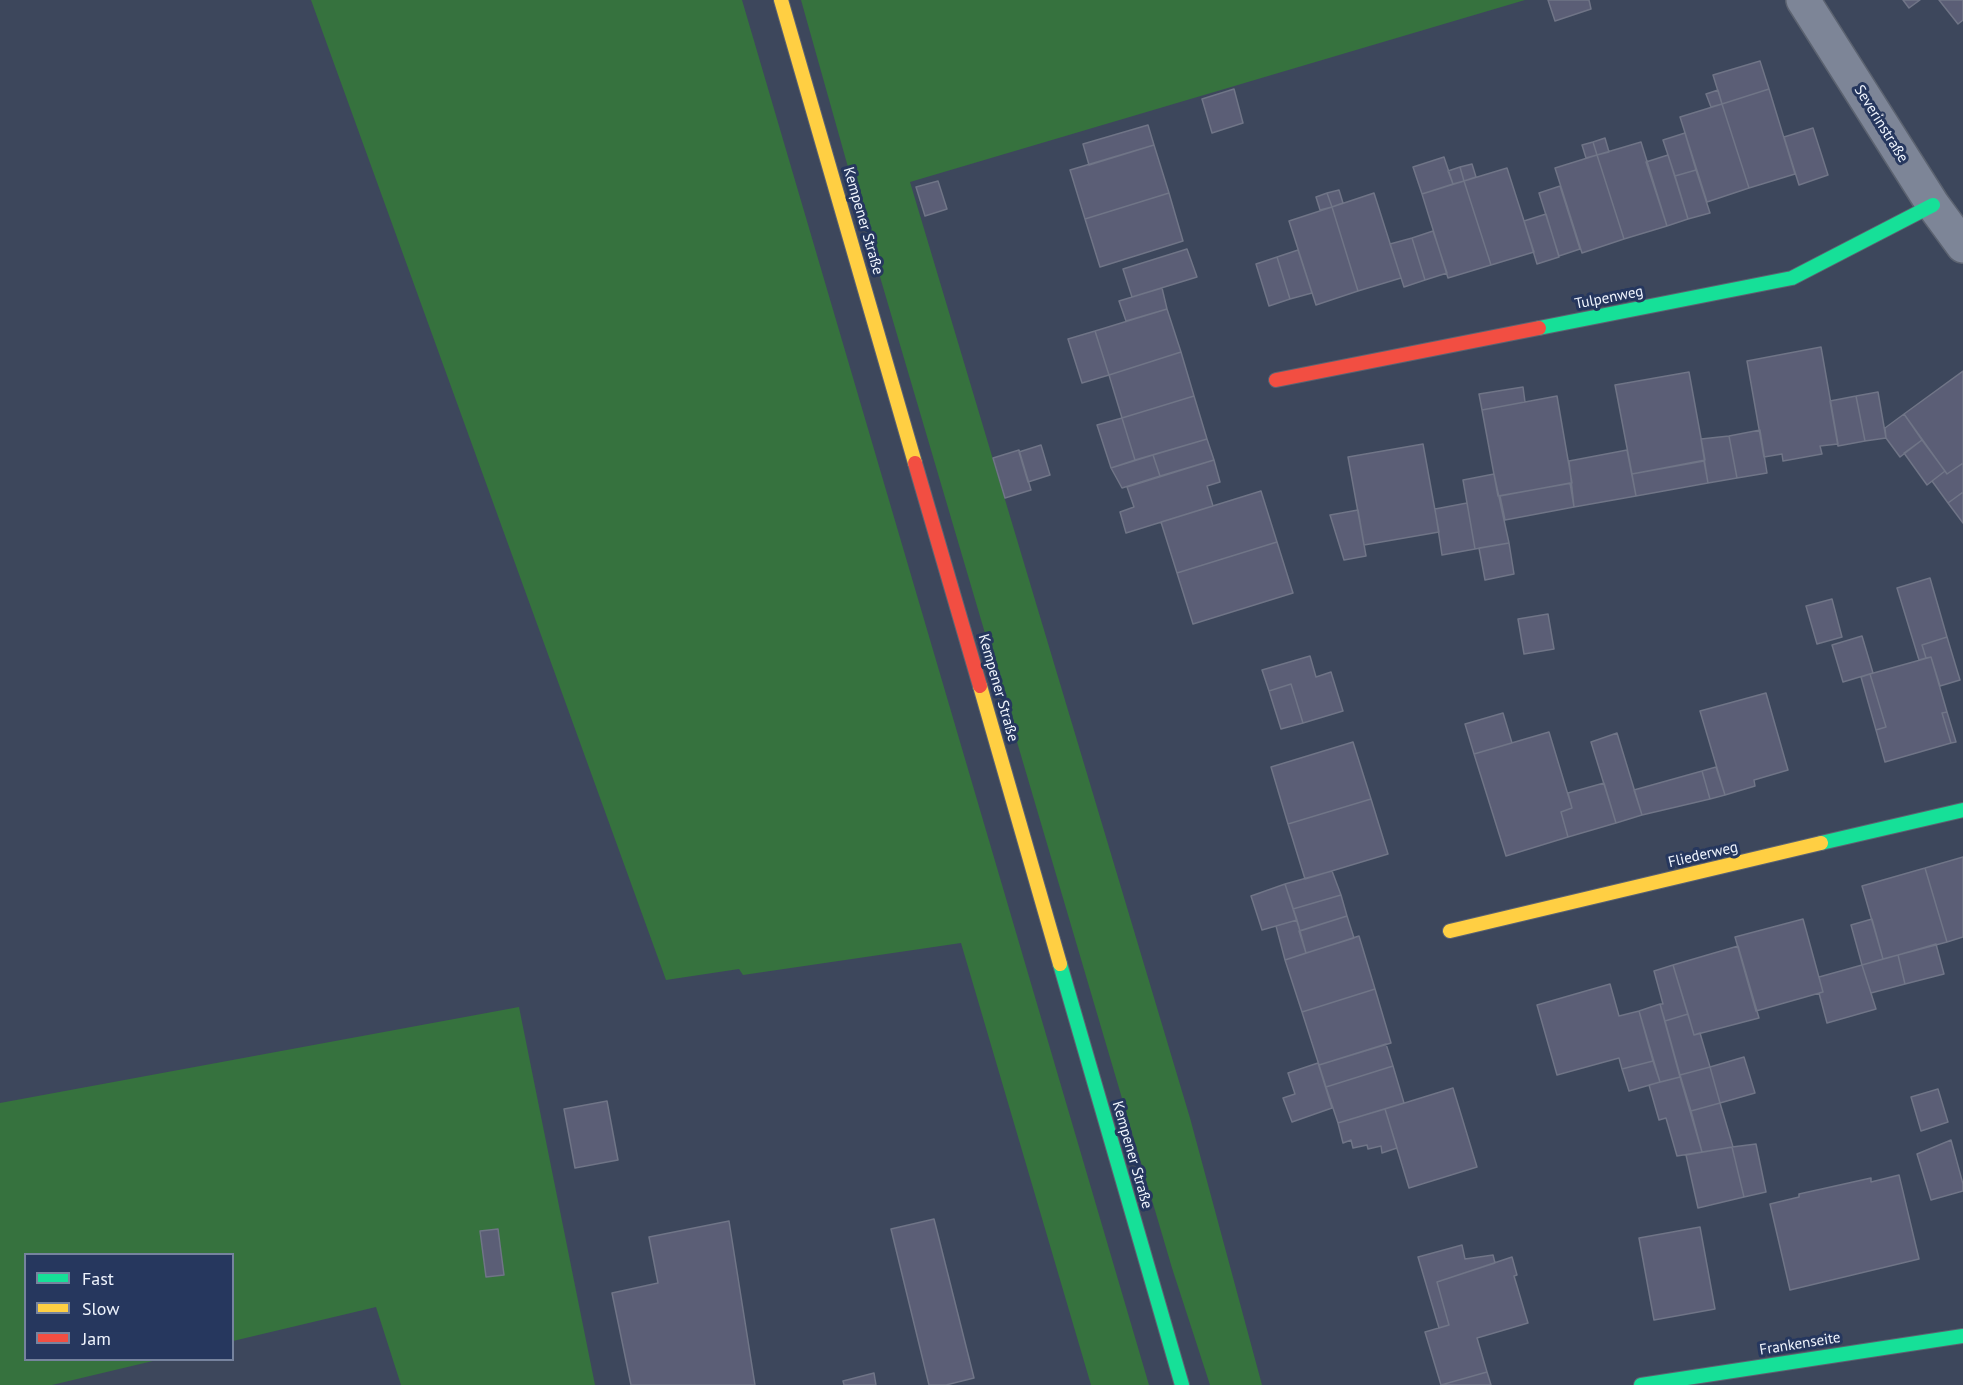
<!DOCTYPE html>
<meta charset="utf-8">
<style>
body{margin:0}
#map{position:relative;width:1963px;height:1385px;overflow:hidden;background:#3d475c;font-family:"PT Sans",sans-serif}
canvas{display:block}
.legend{position:absolute;left:24px;top:1253px;width:210px;height:108px;box-sizing:border-box;background:#26375e;border:2px solid #76839e;margin:0;padding:8px 10px;list-style:none;font-size:18px;color:#eff4fd}
.legend li{display:flex;align-items:center;gap:12px;height:30px}
.legend b{width:30px;border:2px solid #76839e}
</style>
<div id="map">
<canvas width="1963" height="1385"></canvas>
<ul class="legend">
<li><b style="height:8px;background:#16e098"></b>Fast</li>
<li><b style="height:8px;background:#ffcf43"></b>Slow</li>
<li><b style="height:8px;background:#f24e42"></b>Jam</li>
</ul>
</div>
<script>
const ctx = document.querySelector('canvas').getContext('2d');
ctx.lineJoin = 'round';
function paint(path, color) { ctx.fillStyle = color; ctx.fill(path, 'evenodd'); }
function strokePath(path, color, width, dash) { ctx.strokeStyle = color; ctx.lineWidth = width; ctx.lineCap = dash ? 'butt' : 'round'; ctx.setLineDash(dash || []); ctx.stroke(path); }
function label(font, color, halo, rows, align = 'center') {
  ctx.font = font + ' "PT Sans",sans-serif'; ctx.lineWidth = 6; ctx.setLineDash([]); ctx.textBaseline = 'middle'; ctx.strokeStyle = halo; ctx.fillStyle = color; for (const [text, x, y, turn = 0] of rows) {
    ctx.save(); ctx.translate(x, y); ctx.rotate((+turn || 0) * Math.PI / 180); ctx.textAlign = isNaN(turn) ? turn : align; if (halo) ctx.strokeText(text, 0, 0); ctx.fillText(text, 0, 0); ctx.restore();
  }
}
paint(new Path2D(`
 M 311,0 L 742,0 L 1149,1385 L 1091,1385 L 961,943 L 743,975 L 739,969 L 666,980 Z
 M 801,0 L 1525,0 L 910,182 L 1190,1118 L 1262,1385 L 1210,1385 L 1172,1268 L 855,192 Z
 M 519,1007 L 595,1385 L 401,1385 L 376,1307 L 233,1341 L 232,1254 L 26,1254 L 26,1360 L 157,1360 L 52,1385 L 0,1385 L 0,1103 Z`), '#36723e');
const building = new Path2D(`
 M 1548,0 L 1589,0 L 1591,9 L 1555,21 Z
 M 1903,0 L 1920,0 L 1909,8 Z
 M 1939,0 L 1963,0 L 1963,20 L 1958,24 Z
 M 1760,61 L 1769,89 L 1722,104 L 1713,75 Z
 M 1234,89 L 1243,123 L 1212,133 L 1202,99 Z
 M 1769,89 L 1795,174 L 1749,188 L 1722,104 Z
 M 1718,90 L 1722,104 L 1711,107 L 1706,94 Z
 M 1722,104 L 1749,188 L 1707,202 L 1680,117 Z
 M 1148,125 L 1154,145 L 1089,165 L 1083,144 Z
 M 1813,128 L 1828,175 L 1799,185 L 1784,137 Z
 M 1685,133 L 1696,170 L 1675,176 L 1663,140 Z
 M 1605,138 L 1609,152 L 1597,155 L 1593,142 Z
 M 1593,142 L 1597,155 L 1586,158 L 1582,145 Z
 M 1641,142 L 1667,226 L 1624,239 L 1597,155 Z
 M 1154,145 L 1169,193 L 1085,219 L 1070,170 Z
 M 1597,155 L 1624,239 L 1582,253 L 1555,168 Z
 M 1668,155 L 1688,219 L 1667,226 L 1646,162 Z
 M 1444,157 L 1453,184 L 1422,194 L 1413,167 Z
 M 1472,164 L 1476,177 L 1464,181 L 1460,167 Z
 M 1460,167 L 1464,181 L 1453,184 L 1448,171 Z
 M 1507,168 L 1534,252 L 1491,265 L 1464,181 Z
 M 1696,170 L 1710,213 L 1688,219 L 1675,176 Z
 M 938,181 L 947,209 L 925,216 L 916,187 Z
 M 1464,181 L 1491,265 L 1448,278 L 1422,194 Z
 M 1560,186 L 1580,249 L 1559,256 L 1539,193 Z
 M 1339,190 L 1343,203 L 1332,207 L 1327,193 Z
 M 1169,193 L 1183,241 L 1100,267 L 1085,219 Z
 M 1327,193 L 1332,207 L 1320,210 L 1316,197 Z
 M 1374,193 L 1401,278 L 1358,291 L 1332,207 Z
 M 1332,207 L 1358,291 L 1316,305 L 1289,221 Z
 M 1546,214 L 1559,257 L 1537,264 L 1524,221 Z
 M 1433,231 L 1447,273 L 1425,280 L 1412,238 Z
 M 1412,238 L 1425,280 L 1404,287 L 1390,244 Z
 M 1187,249 L 1197,277 L 1132,297 L 1123,269 Z
 M 1298,250 L 1312,293 L 1290,299 L 1277,257 Z
 M 1277,257 L 1290,299 L 1269,306 L 1256,264 Z
 M 1162,288 L 1167,309 L 1126,321 L 1119,301 Z
 M 1167,309 L 1181,352 L 1109,375 L 1095,331 Z
 M 1095,331 L 1109,375 L 1082,383 L 1068,339 Z
 M 1821,347 L 1838,444 L 1820,446 L 1822,454 L 1783,461 L 1782,454 L 1764,457 L 1747,361 Z
 M 1181,352 L 1194,396 L 1122,418 L 1109,375 Z
 M 1963,371 L 1963,463 L 1947,474 L 1904,414 Z
 M 1689,372 L 1705,460 L 1632,474 L 1615,385 Z
 M 1523,387 L 1525,402 L 1482,410 L 1479,394 Z
 M 1878,392 L 1886,438 L 1865,441 L 1856,396 Z
 M 1194,396 L 1207,439 L 1135,460 L 1122,418 Z
 M 1557,396 L 1572,483 L 1498,496 L 1482,410 Z
 M 1856,396 L 1865,441 L 1838,446 L 1830,401 Z
 M 1904,414 L 1922,440 L 1900,457 L 1886,438 L 1885,428 Z
 M 1122,418 L 1135,460 L 1111,468 L 1097,425 Z
 M 1760,430 L 1767,473 L 1737,478 L 1729,436 Z
 M 1729,436 L 1737,478 L 1708,483 L 1701,439 Z
 M 1207,439 L 1214,460 L 1160,476 L 1153,455 Z
 M 1922,440 L 1945,471 L 1927,485 L 1904,453 Z
 M 1423,444 L 1439,532 L 1364,545 L 1348,457 Z
 M 1041,445 L 1050,475 L 1028,482 L 1019,452 Z
 M 1019,450 L 1031,490 L 1005,498 L 993,458 Z
 M 1627,450 L 1636,496 L 1574,507 L 1569,461 Z
 M 1153,455 L 1160,476 L 1122,488 L 1111,468 Z
 M 1214,460 L 1220,482 L 1207,486 L 1213,506 L 1126,533 L 1120,512 L 1134,507 L 1127,487 Z
 M 1704,461 L 1708,483 L 1636,496 L 1632,474 Z
 M 1963,463 L 1963,492 L 1948,503 L 1932,481 L 1945,471 L 1947,474 Z
 M 1494,474 L 1509,543 L 1475,549 L 1463,480 Z
 M 1570,483 L 1574,507 L 1505,520 L 1500,496 Z
 M 1261,491 L 1277,542 L 1177,573 L 1161,522 Z
 M 1963,492 L 1963,523 L 1948,503 Z
 M 1467,503 L 1475,549 L 1442,555 L 1435,509 Z
 M 1358,510 L 1366,556 L 1344,560 L 1330,515 Z
 M 1277,542 L 1293,593 L 1193,624 L 1177,573 Z
 M 1509,543 L 1514,574 L 1485,580 L 1479,548 Z
 M 1930,578 L 1947,637 L 1922,645 L 1926,658 L 1919,660 L 1897,588 Z
 M 1832,599 L 1842,637 L 1817,644 L 1806,606 Z
 M 1548,614 L 1554,649 L 1524,654 L 1518,619 Z
 M 1862,636 L 1873,673 L 1843,682 L 1832,645 Z
 M 1947,637 L 1960,680 L 1940,686 L 1931,657 L 1926,658 L 1922,645 Z
 M 1310,656 L 1316,677 L 1331,672 L 1343,711 L 1303,723 L 1291,684 L 1269,691 L 1262,670 Z
 M 1931,657 L 1947,712 L 1942,713 L 1951,743 L 1885,762 L 1876,730 L 1886,727 L 1870,674 Z
 M 1870,674 L 1886,727 L 1876,730 L 1861,677 Z
 M 1291,684 L 1303,723 L 1281,729 L 1269,691 Z
 M 1766,693 L 1788,770 L 1754,780 L 1755,786 L 1725,795 L 1700,711 Z
 M 1947,712 L 1956,742 L 1951,743 L 1942,713 Z
 M 1503,713 L 1512,743 L 1474,754 L 1465,724 Z
 M 1549,732 L 1572,808 L 1561,812 L 1568,837 L 1506,856 L 1474,754 Z
 M 1617,733 L 1642,815 L 1616,823 L 1591,742 Z
 M 1353,742 L 1371,799 L 1288,824 L 1271,767 Z
 M 1716,767 L 1725,795 L 1710,799 L 1702,771 Z
 M 1702,771 L 1710,799 L 1642,815 L 1634,790 Z
 M 1604,783 L 1616,823 L 1568,837 L 1561,812 L 1572,808 L 1568,793 Z
 M 1371,799 L 1388,854 L 1305,879 L 1288,824 Z
 M 1963,857 L 1963,937 L 1947,942 L 1925,868 Z
 M 1925,868 L 1947,942 L 1883,959 L 1862,886 Z
 M 1332,871 L 1341,895 L 1293,909 L 1285,884 Z
 M 1285,884 L 1297,920 L 1262,930 L 1251,896 Z
 M 1341,895 L 1347,916 L 1300,931 L 1293,909 Z
 M 1347,916 L 1354,938 L 1306,953 L 1299,931 Z
 M 1803,919 L 1823,992 L 1756,1011 L 1735,937 Z
 M 1872,919 L 1883,959 L 1862,965 L 1851,925 Z
 M 1297,920 L 1306,953 L 1285,960 L 1276,926 Z
 M 1359,936 L 1375,989 L 1302,1012 L 1285,960 Z
 M 1936,944 L 1944,974 L 1905,984 L 1898,955 Z
 M 1738,946 L 1759,1018 L 1694,1035 L 1673,965 Z
 M 1898,955 L 1905,984 L 1871,993 L 1862,965 Z
 M 1673,965 L 1688,1014 L 1665,1021 L 1660,1004 L 1663,1004 L 1654,971 Z
 M 1862,965 L 1876,1009 L 1827,1023 L 1819,993 L 1823,992 L 1819,977 Z
 M 1610,984 L 1619,1016 L 1639,1011 L 1653,1061 L 1622,1069 L 1619,1058 L 1557,1075 L 1537,1005 Z
 M 1375,989 L 1391,1043 L 1319,1065 L 1302,1012 Z
 M 1660,1004 L 1680,1077 L 1660,1082 L 1639,1011 Z
 M 1688,1014 L 1694,1035 L 1700,1033 L 1710,1067 L 1680,1075 L 1665,1021 Z
 M 1386,1044 L 1393,1066 L 1326,1087 L 1319,1065 Z
 M 1744,1057 L 1755,1093 L 1720,1103 L 1710,1067 Z
 M 1653,1061 L 1660,1082 L 1629,1091 L 1622,1069 Z
 M 1318,1063 L 1332,1108 L 1292,1122 L 1283,1098 L 1295,1094 L 1288,1073 Z
 M 1393,1066 L 1404,1103 L 1338,1123 L 1326,1087 Z
 M 1710,1067 L 1720,1103 L 1691,1111 L 1680,1075 Z
 M 1680,1077 L 1702,1152 L 1677,1156 L 1666,1118 L 1659,1120 L 1649,1085 Z
 M 1453,1088 L 1477,1167 L 1409,1188 L 1385,1109 Z
 M 1938,1089 L 1948,1122 L 1921,1131 L 1911,1097 Z
 M 607,1101 L 618,1160 L 575,1168 L 564,1109 Z
 M 1720,1103 L 1733,1147 L 1702,1152 L 1691,1111 Z
 M 1385,1109 L 1397,1148 L 1382,1153 L 1381,1146 L 1368,1149 L 1367,1145 L 1353,1148 L 1351,1140 L 1343,1143 L 1338,1123 Z
 M 1951,1140 L 1963,1184 L 1963,1191 L 1931,1200 L 1917,1154 Z
 M 1756,1144 L 1766,1192 L 1744,1197 L 1732,1147 Z
 M 1732,1147 L 1744,1197 L 1698,1208 L 1686,1155 Z
 M 1899,1175 L 1919,1259 L 1790,1290 L 1770,1204 L 1799,1197 L 1799,1194 L 1871,1178 L 1871,1182 Z
 M 934,1219 L 974,1378 L 946,1385 L 929,1385 L 891,1229 Z
 M 729,1221 L 755,1385 L 631,1385 L 612,1293 L 658,1283 L 649,1237 Z
 M 1700,1227 L 1715,1309 L 1654,1320 L 1639,1238 Z
 M 498,1229 L 504,1275 L 486,1277 L 480,1231 Z
 M 1462,1245 L 1465,1259 L 1493,1255 L 1495,1263 L 1437,1282 L 1449,1325 L 1439,1328 L 1418,1257 Z
 M 1512,1257 L 1517,1275 L 1514,1276 L 1528,1323 L 1477,1338 L 1487,1372 L 1441,1385 L 1425,1332 L 1449,1325 L 1437,1282 Z
 M 1487,1372 L 1491,1385 L 1441,1385 Z
 M 874,1373 L 876,1385 L 844,1385 L 843,1381 Z`);
paint(building, '#5b5e76');
strokePath(building, '#707587', 1.5);
const street = new Path2D(`
 M 1803,0 L 1933,205 L 1963,246`);
const fast = new Path2D(`
 M 1539,328 L 1792,278 L 1933,205
 M 1821,843 L 1963,810
 M 1060,964 L 1182,1385
 M 1641,1385 L 1963,1336`);
const slow = new Path2D(`
 M 781,0 L 915,463
 M 980,686 L 1060,964
 M 1450,931 L 1821,843`);
const jam = new Path2D(`
 M 1276,380 L 1539,328
 M 915,463 L 980,686`);
strokePath(street, '#5c6371', 36);
strokePath(fast, '#5c6371', 16);
strokePath(slow, '#5c6371', 16);
strokePath(jam, '#5c6371', 16);
strokePath(street, '#7d8597', 33);
strokePath(fast, '#16e098', 14);
strokePath(slow, '#ffcf43', 14);
strokePath(jam, '#f24e42', 14);
label('15px', '#eff4fd', '#26375e', [
 ["Severinstraße",1881,124,58],
 ["Kempener Straße",863,221,74],
 ["Tulpenweg",1609,298,-11],
 ["Kempener Straße",998,688,74],
 ["Fliederweg",1703,855,-13],
 ["Kempener Straße",1132,1155,74],
 ["Frankenseite",1800,1344,-9]
]);
</script>
